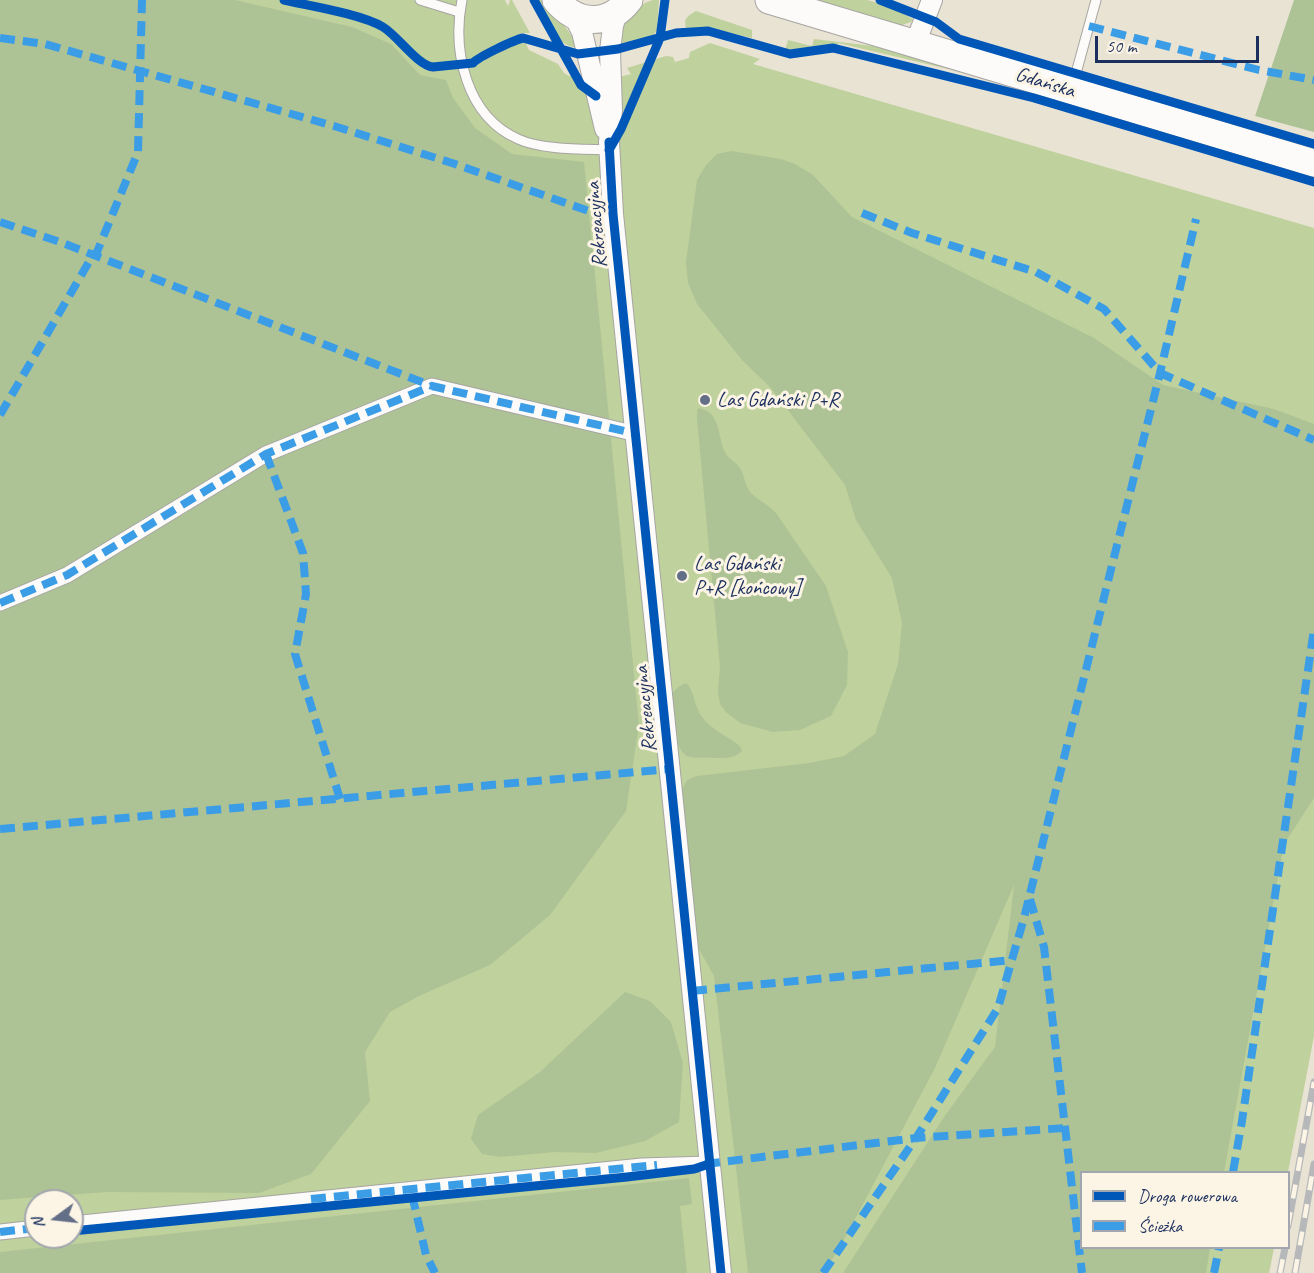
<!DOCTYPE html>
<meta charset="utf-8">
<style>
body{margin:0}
#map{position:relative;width:1314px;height:1273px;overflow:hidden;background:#e9e3d4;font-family:Caveat,sans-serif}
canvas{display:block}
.legend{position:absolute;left:1080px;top:1171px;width:210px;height:78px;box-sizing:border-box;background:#fcf5e5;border:2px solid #a2a6af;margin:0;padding:8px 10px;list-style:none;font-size:18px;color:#1b2f5e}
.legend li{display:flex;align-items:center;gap:12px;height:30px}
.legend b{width:30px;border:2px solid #a2a6af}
.north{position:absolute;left:24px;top:1189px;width:60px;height:60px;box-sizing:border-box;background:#fcf5e5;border:2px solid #a2a6af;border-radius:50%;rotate:255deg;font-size:16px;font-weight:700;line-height:24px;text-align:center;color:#1b2f5e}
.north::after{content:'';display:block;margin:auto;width:21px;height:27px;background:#636e87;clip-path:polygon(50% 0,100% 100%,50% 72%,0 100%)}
.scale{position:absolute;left:1095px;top:36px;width:164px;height:27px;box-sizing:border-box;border:3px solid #1b2f5e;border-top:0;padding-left:8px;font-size:18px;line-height:21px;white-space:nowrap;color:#1b2f5e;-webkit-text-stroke:4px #fcf5e5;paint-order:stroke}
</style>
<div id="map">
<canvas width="1314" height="1273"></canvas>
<ul class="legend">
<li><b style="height:8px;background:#0057b8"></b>Droga rowerowa</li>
<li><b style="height:8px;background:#3b9de6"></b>Ścieżka</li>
</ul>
<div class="north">N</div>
<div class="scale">50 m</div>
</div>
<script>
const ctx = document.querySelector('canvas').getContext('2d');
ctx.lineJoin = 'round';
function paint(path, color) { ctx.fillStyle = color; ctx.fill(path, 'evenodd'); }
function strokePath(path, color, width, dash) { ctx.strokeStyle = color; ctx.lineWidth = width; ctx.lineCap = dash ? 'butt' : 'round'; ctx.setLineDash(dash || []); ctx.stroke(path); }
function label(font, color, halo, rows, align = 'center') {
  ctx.font = font + ' Caveat,sans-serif'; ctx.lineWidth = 6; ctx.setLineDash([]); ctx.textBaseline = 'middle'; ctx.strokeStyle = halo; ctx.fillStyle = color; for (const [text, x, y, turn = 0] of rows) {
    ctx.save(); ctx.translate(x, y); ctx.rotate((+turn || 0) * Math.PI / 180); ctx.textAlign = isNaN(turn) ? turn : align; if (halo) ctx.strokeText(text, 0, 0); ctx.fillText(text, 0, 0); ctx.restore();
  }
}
paint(new Path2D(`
 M 0,0 L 505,0 L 508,6 L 510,0 L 512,0 L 530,33 L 521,33 L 529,50 L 558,64 L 564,73 L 569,76 L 619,77 L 631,74 L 627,68 L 666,56 L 673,57 L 675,62 L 689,58 L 690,52 L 710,43 L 760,59 L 753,64 L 1314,228 L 1314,1036 L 1288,1172 L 1082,1172 L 1082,1248 L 1274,1248 L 1269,1273 L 0,1273 ZM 36,1201 L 72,1201 L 72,1237 L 36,1237 Z
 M 536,0 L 545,0 C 556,17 570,29 578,48 C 554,46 547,19 536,0 Z
 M 653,0 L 659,0 L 657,30 L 653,36 L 619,45 C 622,25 632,6 653,0 Z
 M 815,0 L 867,0 L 889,6 L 913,19 L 911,22 L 899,26 Z
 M 696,11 L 752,30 L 752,38 L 710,28 L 686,28 C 683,18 688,16 696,11 Z
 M 814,39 L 882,47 L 978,76 L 838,43 L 837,46 L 785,50 L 788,40 L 812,46 Z`), '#bfd19c');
paint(new Path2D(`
 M 0,0 L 235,0 L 352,27 L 391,44 L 420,75 L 446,80 L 453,98 L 475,128 L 512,154 L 584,162 L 639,725 L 626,811 L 550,915 L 490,965 L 419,996 L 390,1012 L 365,1052 L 370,1101 L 311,1174 L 259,1193 L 107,1192 L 0,1200 Z
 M 1294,0 L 1314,0 L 1314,132 L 1255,116 Z
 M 731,151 L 781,159 L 795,164 L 813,175 L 852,217 L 1094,338 L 1163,385 L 1274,409 L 1314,424 L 1314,798 L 1284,844 L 1224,1172 L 1082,1172 L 1082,1248 L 1210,1248 L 1206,1273 L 843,1273 L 944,1117 L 995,1047 L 1014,885 L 935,1068 L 838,1251 L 822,1273 L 748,1273 L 714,976 L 694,940 L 679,796 L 687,780 L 697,776 L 809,763 L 844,756 L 875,734 L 898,664 L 902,623 L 892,578 L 856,520 L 845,485 L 771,388 L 742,360 L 697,304 L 688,283 L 686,262 L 697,180 L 706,165 L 717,154 Z
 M 699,408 C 722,412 717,439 726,454 C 729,459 736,462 739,467 C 745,474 744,485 751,493 C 758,500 769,505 776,513 L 826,586 L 848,652 L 847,685 L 831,716 L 800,730 L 773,732 L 740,723 L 726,712 L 720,704 L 718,692 L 720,667 L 697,419 L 697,410 Z
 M 686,683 C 695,691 694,707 702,717 C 710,729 729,737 740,746 L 742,751 C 736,758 725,758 715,758 C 707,757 695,759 687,756 C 675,750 668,711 670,699 C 672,691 680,685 686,683 Z
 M 625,992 L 650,1001 L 671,1022 L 683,1063 L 679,1122 L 645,1141 L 596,1153 L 555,1152 L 500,1157 L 482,1154 L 471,1139 L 478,1115 L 540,1072 Z
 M 689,1178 L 692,1204 L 680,1206 L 687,1273 L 0,1273 L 0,1252 Z`), '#aec395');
const service = new Path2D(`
 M 420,0 L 459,12
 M 462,0 C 452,51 466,116 518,139 C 542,150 582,149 609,150
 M 1072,88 L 1096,0`);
const pedestrian = new Path2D(`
 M 0,603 L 67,575 L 266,454 L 432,386 L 637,434
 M 72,1224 L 642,1166 L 709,1164
 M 0,1232 L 36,1228`);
const minor = new Path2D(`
 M 617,12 L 613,26 L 610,51 L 612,110 L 609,142 L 613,214 L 721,1273
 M 574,16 L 582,32 L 605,129
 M 915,44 L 932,0`);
const secondary = new Path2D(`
 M 556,0 C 577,25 608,27 629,0
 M 769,0 L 1314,163`);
strokePath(service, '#a6a5a2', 11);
strokePath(pedestrian, '#a6a5a2', 17);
strokePath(minor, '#a6a5a2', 22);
strokePath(secondary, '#a6a5a2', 29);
strokePath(service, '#fcfbf9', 9);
strokePath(pedestrian, '#fcfbf9', 15);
strokePath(minor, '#fcfbf9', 20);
strokePath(secondary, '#fcfbf9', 27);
const rail = new Path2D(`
 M 1288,1226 L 1314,1082
 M 1280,1273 L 1285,1248
 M 1295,1273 L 1314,1164`);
strokePath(rail, '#b6b8ba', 7);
strokePath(rail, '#fcf5e5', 4.5, [14]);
strokePath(new Path2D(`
 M 1089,26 L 1259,70 L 1314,80
 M 0,38 L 45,44 L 334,126 L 452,163 L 600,215
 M 862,213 L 912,233 L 1036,272 L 1104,309 L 1160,373 L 1314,440
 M 0,222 L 60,242 L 432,386
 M 0,415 L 93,255 L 97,252 L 138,152 L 142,0
 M 266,454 L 303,553 L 306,594 L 295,654 L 340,799
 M 0,603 L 67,575 L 266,454 L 432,386 L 637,434
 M 0,829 L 670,769
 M 1030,899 L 1044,947 L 1082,1273
 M 692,991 L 1012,960
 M 705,1164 L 916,1138 L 1065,1128
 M 1233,1172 L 1242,1121 L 1314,629
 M 412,1195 L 426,1255 L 435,1273
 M 311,1199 L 657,1165
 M 0,1232 L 36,1228
 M 823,1273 L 916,1138 L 998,1008 L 1024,918 L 1160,373 L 1196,219
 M 1214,1273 L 1219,1248`), '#3b9de6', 8, [15, 8]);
strokePath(new Path2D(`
 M 284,0 C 310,6 361,14 383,27 C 398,36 417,65 433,67 L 473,63 C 478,57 514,40 523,38 L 578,54 L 618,49 L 676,33 L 708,31 L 790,54 L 833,48 L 1034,98 L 1314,182
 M 534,0 L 581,85 L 596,96
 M 880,0 L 936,22 L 959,39 L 1314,144
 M 609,142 L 613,214 L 721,1273
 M 609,150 L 621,129 L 660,38 L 665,0
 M 72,1231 L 627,1177 L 694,1169 L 709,1164`), '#0057b8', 9);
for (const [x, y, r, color] of [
 [705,400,6,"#636e87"],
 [682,576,6,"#636e87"]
]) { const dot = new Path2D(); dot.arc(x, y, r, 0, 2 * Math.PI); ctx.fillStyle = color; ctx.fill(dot); strokePath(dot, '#fcf5e5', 2); }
label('21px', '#1b2f5e', '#fcf5e5', [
 ["Gdańska",1045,83,17],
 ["Rekreacyjna",597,225,-95],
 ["Rekreacyjna",646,709,-96]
]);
label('21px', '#1b2f5e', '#fcf5e5', [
 ["Las Gdański P+R",717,400],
 ["Las Gdański",694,564],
 ["P+R [końcowy]",694,588]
], 'left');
</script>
